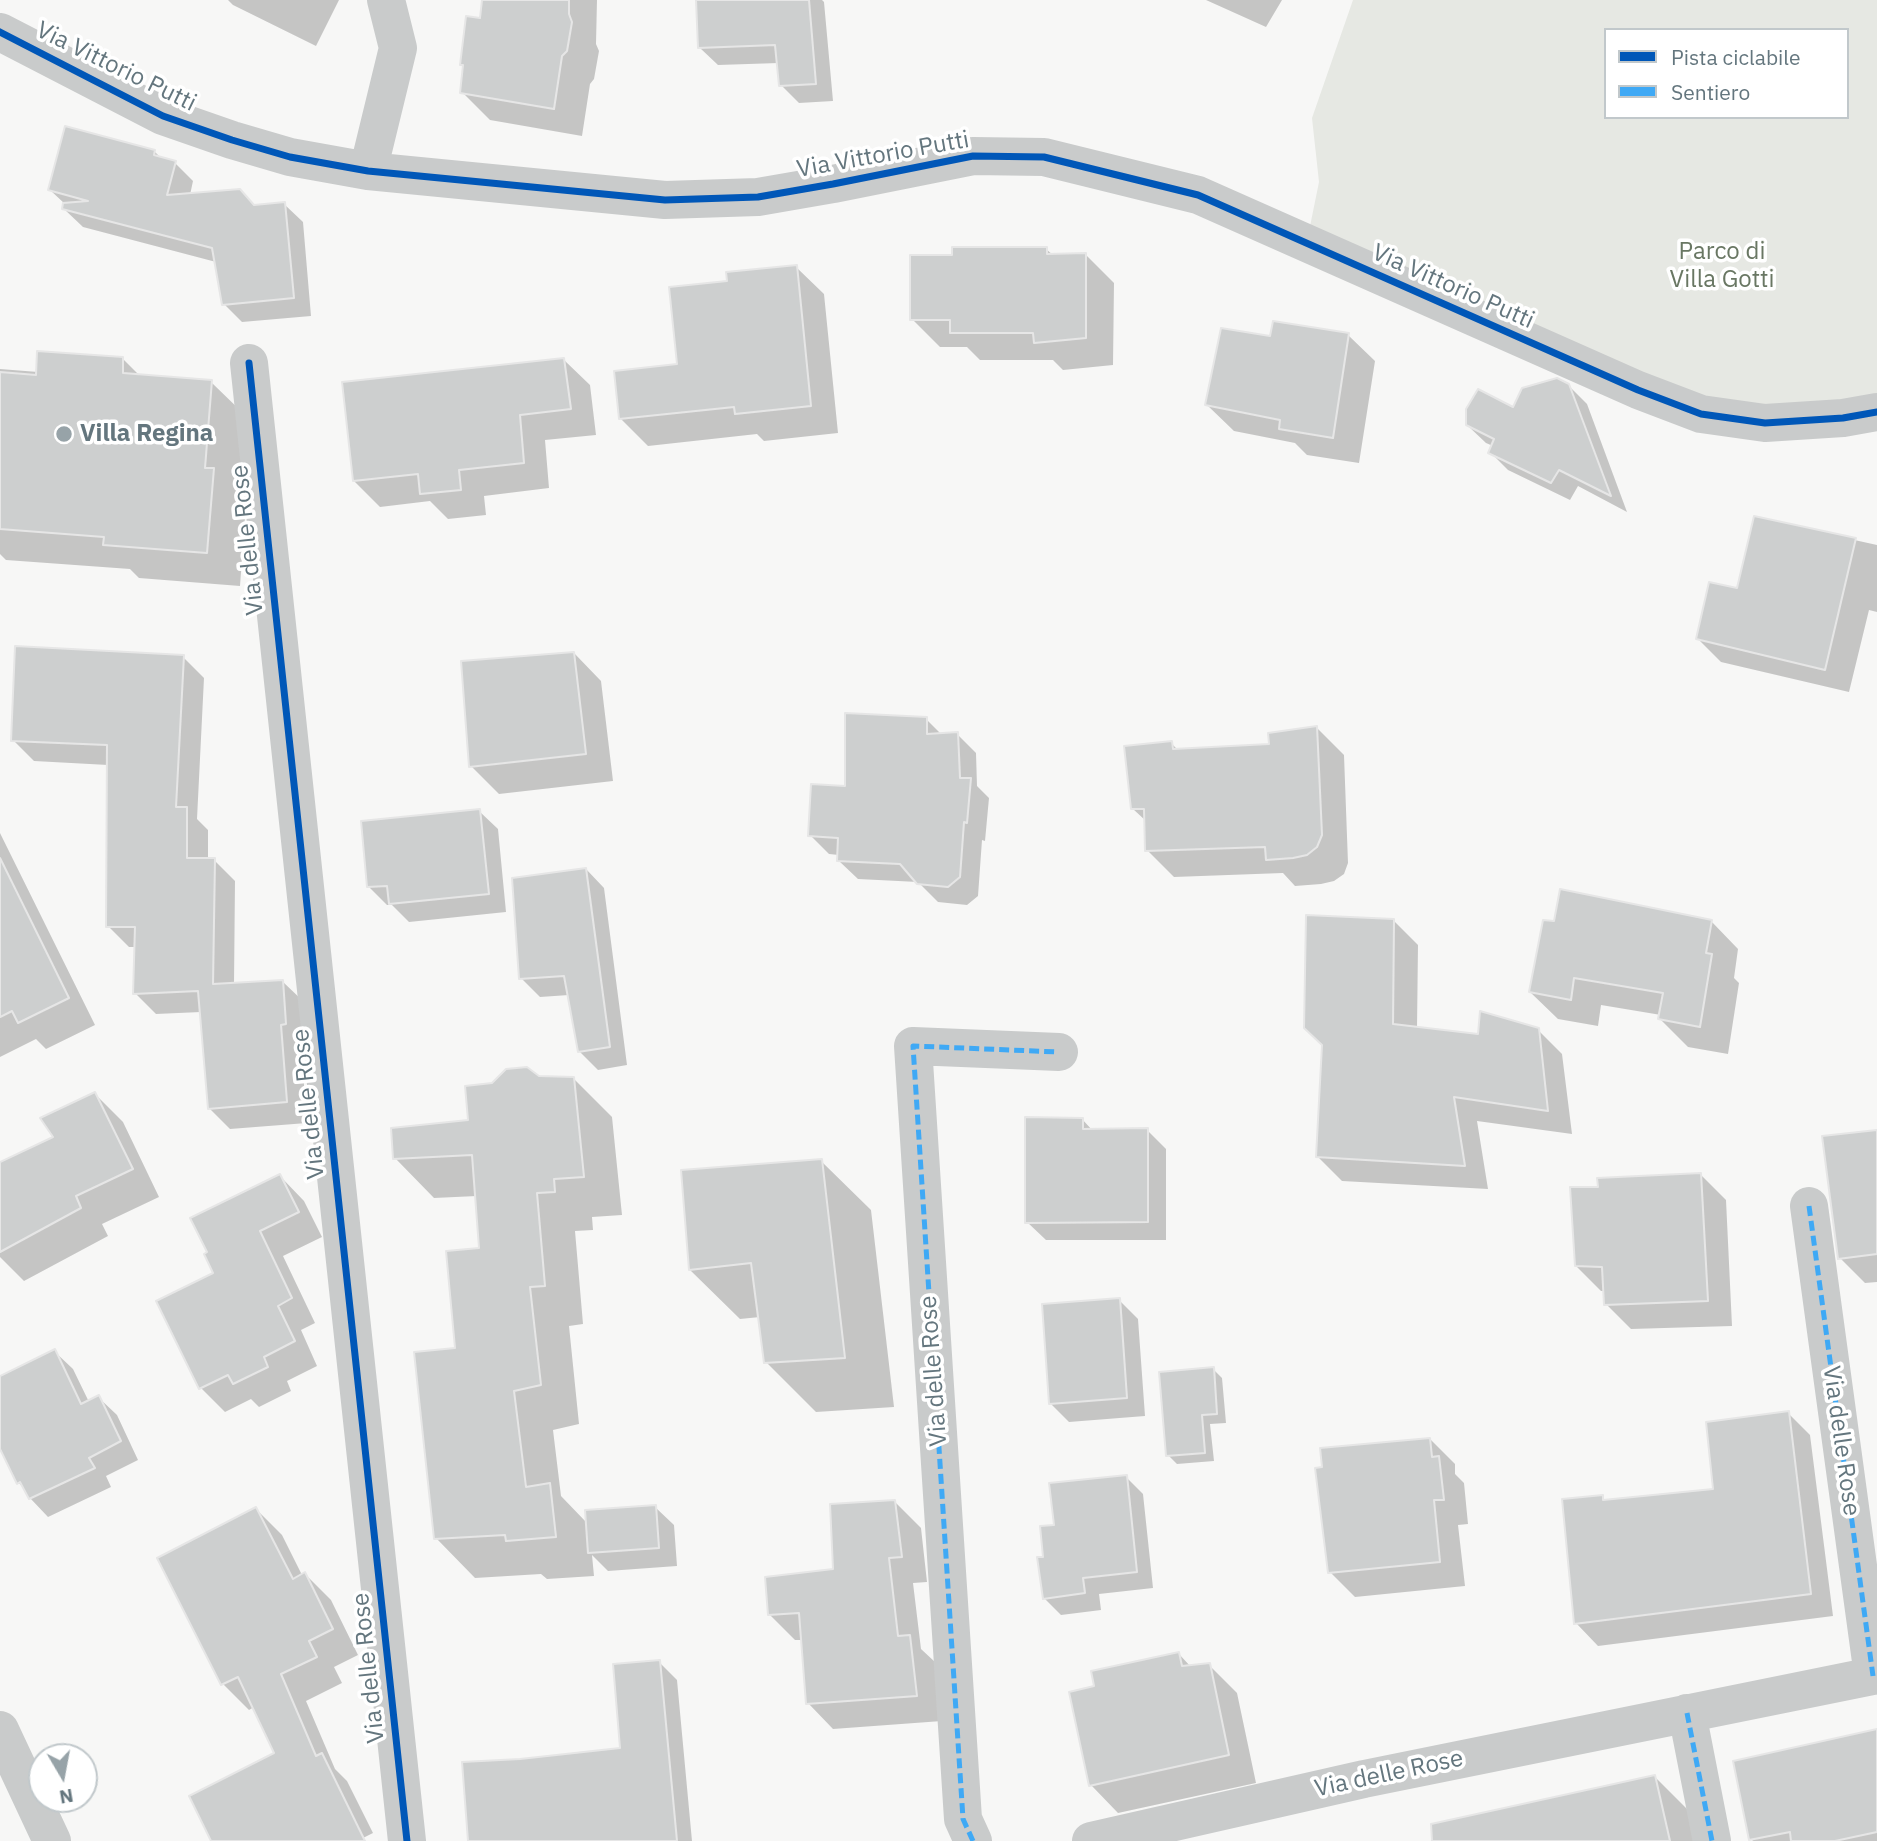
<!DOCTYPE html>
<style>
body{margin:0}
#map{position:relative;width:1877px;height:1841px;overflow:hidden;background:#f7f7f6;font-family:"IBM Plex Sans",sans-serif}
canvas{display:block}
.legend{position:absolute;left:1604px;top:28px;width:245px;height:91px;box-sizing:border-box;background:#fff;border:2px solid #c1c8cb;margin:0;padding:9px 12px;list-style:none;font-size:21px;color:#64767e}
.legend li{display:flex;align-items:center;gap:14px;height:35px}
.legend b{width:35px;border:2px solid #c1c8cb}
.north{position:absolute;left:28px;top:1743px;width:70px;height:70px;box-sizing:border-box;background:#fff;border:2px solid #c1c8cb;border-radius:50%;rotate:170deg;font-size:19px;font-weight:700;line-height:28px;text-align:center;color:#64767e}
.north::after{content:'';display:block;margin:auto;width:24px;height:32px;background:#97a3a8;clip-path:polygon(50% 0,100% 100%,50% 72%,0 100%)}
</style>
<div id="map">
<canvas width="1877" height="1841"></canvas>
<ul class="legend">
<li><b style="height:9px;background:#0057b8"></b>Pista ciclabile</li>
<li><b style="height:9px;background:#3fa9f5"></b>Sentiero</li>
</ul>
<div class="north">N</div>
</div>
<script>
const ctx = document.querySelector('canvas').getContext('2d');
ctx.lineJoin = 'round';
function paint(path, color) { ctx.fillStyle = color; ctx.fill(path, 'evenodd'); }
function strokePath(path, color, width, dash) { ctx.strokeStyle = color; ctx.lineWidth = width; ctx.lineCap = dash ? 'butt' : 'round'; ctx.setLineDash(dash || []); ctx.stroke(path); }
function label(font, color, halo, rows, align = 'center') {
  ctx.font = font + ' "IBM Plex Sans",sans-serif'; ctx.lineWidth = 7; ctx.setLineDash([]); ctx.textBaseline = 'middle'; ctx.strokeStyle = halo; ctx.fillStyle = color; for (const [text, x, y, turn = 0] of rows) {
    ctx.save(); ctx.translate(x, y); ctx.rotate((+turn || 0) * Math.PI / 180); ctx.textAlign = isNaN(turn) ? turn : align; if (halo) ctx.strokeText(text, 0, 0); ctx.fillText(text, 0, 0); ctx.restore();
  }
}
paint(new Path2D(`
 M 1353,0 L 1877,0 L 1877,409 L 1790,436 L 1306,246 L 1319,182 L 1312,118 ZM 1606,30 L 1847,30 L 1847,117 L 1606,117 Z`), '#e6e8e3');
paint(new Path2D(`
 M 228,0 L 339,0 L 316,46 L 233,5 Z
 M 484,0 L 597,0 L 596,44 L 599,51 L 594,79 L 590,84 L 582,136 L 490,120 L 462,92 L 465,67 L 461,64 L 482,20 Z
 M 698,0 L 822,0 L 824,2 L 833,101 L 799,103 L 781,85 L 779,63 L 718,65 L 700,48 Z
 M 1206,0 L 1282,0 L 1266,27 Z
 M 154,151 L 162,159 L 175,163 L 193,181 L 190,195 L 254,206 L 284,204 L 303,222 L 311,316 L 242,322 L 224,304 L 216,262 L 83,227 L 64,209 L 65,204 L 50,190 Z
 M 1046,249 L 1053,255 L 1086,255 L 1114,283 L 1113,365 L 1063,370 L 1053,360 L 980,360 L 967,347 L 940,347 L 912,319 L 954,256 Z
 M 796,267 L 824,294 L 838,433 L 764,441 L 757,434 L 648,446 L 620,418 L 679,366 L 729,283 Z
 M 1348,335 L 1375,361 L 1359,463 L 1307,455 L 1295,443 L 1234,431 L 1207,405 L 1271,338 Z
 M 123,359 L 140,376 L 211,382 L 245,415 L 239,496 L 246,503 L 240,586 L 139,578 L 130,569 L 6,560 L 0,554 L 0,369 L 38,372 Z
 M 564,360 L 590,385 L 596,435 L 545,440 L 549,488 L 484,496 L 486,515 L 448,519 L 430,501 L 380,507 L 354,481 Z
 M 1568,385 L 1587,404 L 1627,512 L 1578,486 L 1570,500 L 1508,470 L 1490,452 L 1493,446 L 1486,443 L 1467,425 L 1514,409 Z
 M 1755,518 L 1877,545 L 1877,612 L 1869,610 L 1849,692 L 1721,662 L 1698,639 L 1738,590 Z
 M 574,653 L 601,681 L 613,781 L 499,794 L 471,766 Z
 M 183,657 L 204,678 L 197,819 L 208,830 L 208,860 L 214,860 L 235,881 L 234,985 L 282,981 L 304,1002 L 307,1045 L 301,1046 L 307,1123 L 230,1129 L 209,1108 L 201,1012 L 156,1014 L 135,993 L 136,947 L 129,947 L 108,926 L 108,765 L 34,761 L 13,740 Z
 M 926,719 L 942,735 L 957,734 L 976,753 L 977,786 L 989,798 L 985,841 L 982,840 L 978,896 L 967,905 L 938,902 L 918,882 L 858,879 L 839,861 L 839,855 L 829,854 L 810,835 L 847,788 Z
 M 1317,728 L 1344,755 L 1348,863 L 1344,874 L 1334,881 L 1321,884 L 1295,886 L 1283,873 L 1174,877 L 1147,850 L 1146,821 L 1133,809 L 1171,743 L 1178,750 L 1270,746 Z
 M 479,811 L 498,829 L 506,912 L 409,922 L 392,905 L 387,905 L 369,887 Z
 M 0,833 L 95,1025 L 46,1049 L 36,1039 L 0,1057 Z
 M 586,869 L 604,888 L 627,1065 L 598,1070 L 579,1051 L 569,995 L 540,997 L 521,978 Z
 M 1393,920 L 1418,945 L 1417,1029 L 1479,1036 L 1538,1030 L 1562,1054 L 1572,1134 L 1477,1121 L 1488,1189 L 1342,1181 L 1318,1157 Z
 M 1711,921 L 1738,949 L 1734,978 L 1739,983 L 1728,1054 L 1688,1047 L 1660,1019 L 1661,1015 L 1601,1005 L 1598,1026 L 1558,1019 L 1530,992 Z
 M 538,1078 L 573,1078 L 612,1117 L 622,1215 L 592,1217 L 593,1230 L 575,1231 L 583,1324 L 569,1326 L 579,1424 L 553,1430 L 561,1496 L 587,1523 L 655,1507 L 674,1525 L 677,1566 L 608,1571 L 592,1555 L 594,1576 L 547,1579 L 541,1574 L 475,1578 L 436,1538 L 457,1349 L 481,1249 L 477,1196 L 434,1198 L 395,1158 L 470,1121 Z
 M 95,1094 L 123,1122 L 159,1197 L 102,1224 L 108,1236 L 24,1281 L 0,1257 L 0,1164 L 55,1138 Z
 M 1082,1119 L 1093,1131 L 1147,1130 L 1166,1149 L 1166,1240 L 1046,1240 L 1027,1222 Z
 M 1877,1131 L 1877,1282 L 1865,1283 L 1840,1258 Z
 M 821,1161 L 871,1210 L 894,1407 L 816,1412 L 766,1362 L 760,1317 L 740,1319 L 690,1270 Z
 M 1701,1175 L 1726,1200 L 1732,1326 L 1631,1329 L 1606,1304 L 1605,1291 L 1601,1291 L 1576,1266 L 1599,1188 Z
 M 280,1176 L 304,1201 L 322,1237 L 283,1256 L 315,1323 L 301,1330 L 317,1366 L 287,1381 L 291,1391 L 259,1407 L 251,1399 L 225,1412 L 201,1388 L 216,1273 Z
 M 1119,1300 L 1138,1319 L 1145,1416 L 1069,1422 L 1050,1403 Z
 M 54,1351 L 73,1369 L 89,1402 L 98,1397 L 117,1415 L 138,1460 L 106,1476 L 111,1487 L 48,1517 L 30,1498 L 26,1491 L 18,1482 L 0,1445 L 0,1378 Z
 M 1213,1369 L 1222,1378 L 1226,1423 L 1210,1424 L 1214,1461 L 1177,1464 L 1168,1455 Z
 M 1788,1413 L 1810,1435 L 1833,1616 L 1598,1646 L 1576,1623 L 1602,1497 L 1607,1502 L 1715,1491 Z
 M 1430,1439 L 1455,1464 L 1455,1474 L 1464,1483 L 1468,1524 L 1458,1525 L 1465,1586 L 1355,1597 L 1330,1572 Z
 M 1126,1477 L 1143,1494 L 1153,1588 L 1099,1594 L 1101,1610 L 1061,1615 L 1044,1598 L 1045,1559 L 1056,1526 Z
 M 895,1502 L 921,1528 L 927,1582 L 913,1583 L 921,1649 L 935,1662 L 942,1721 L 833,1729 L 808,1703 L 803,1640 L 795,1640 L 770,1615 L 835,1571 Z
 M 256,1509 L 282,1535 L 302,1575 L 305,1574 L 331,1600 L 358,1655 L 334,1667 L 342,1683 L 306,1701 L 335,1769 L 347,1781 L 373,1833 L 357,1841 L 213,1841 L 276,1754 L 254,1707 L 249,1710 L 223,1684 Z
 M 1179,1654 L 1191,1667 L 1209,1665 L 1237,1693 L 1256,1783 L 1118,1813 L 1091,1785 L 1096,1688 Z
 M 659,1662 L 677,1680 L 692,1841 L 470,1841 L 520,1761 L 621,1749 Z
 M 1877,1731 L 1877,1841 L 1753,1841 L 1751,1839 Z
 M 1655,1777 L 1705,1827 L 1708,1841 L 1443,1841 Z`), '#0003');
const building = new Path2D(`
 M 482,0 L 569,0 L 569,14 L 572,22 L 567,51 L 562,56 L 554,109 L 460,93 L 463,65 L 460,65 L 466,16 L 480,18 Z
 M 696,0 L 809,0 L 816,84 L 779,86 L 775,45 L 698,48 Z
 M 65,126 L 155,150 L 154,155 L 176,161 L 167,195 L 240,189 L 254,205 L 285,202 L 294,298 L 222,305 L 212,248 L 62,209 L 63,203 L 88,201 L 48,190 Z
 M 952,247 L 1047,247 L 1047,254 L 1086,253 L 1086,338 L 1034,343 L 1033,333 L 950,333 L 950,320 L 910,320 L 910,255 L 952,255 Z
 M 797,265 L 811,406 L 735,414 L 734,407 L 619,419 L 614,371 L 677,364 L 669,287 L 727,281 L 726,272 Z
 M 1273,321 L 1349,333 L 1333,438 L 1279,429 L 1280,420 L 1205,405 L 1221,328 L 1270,336 Z
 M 37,351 L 123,357 L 123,373 L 212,380 L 205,468 L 214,468 L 207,553 L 103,545 L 104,537 L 0,529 L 0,372 L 36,375 Z
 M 564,358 L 571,409 L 520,415 L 524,463 L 459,470 L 461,490 L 420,494 L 418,474 L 353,481 L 342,382 Z
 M 1557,378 L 1569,384 L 1611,496 L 1559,470 L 1551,483 L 1488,453 L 1494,439 L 1466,425 L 1466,409 L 1478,389 L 1513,407 L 1522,388 Z
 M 1754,516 L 1856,538 L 1825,670 L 1696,639 L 1709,582 L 1737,588 Z
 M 15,646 L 184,655 L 176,807 L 187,807 L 187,858 L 215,858 L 213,984 L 283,980 L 286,1024 L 281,1025 L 287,1102 L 208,1109 L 198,991 L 133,994 L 135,927 L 106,927 L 107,745 L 11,741 Z
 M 574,652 L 586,754 L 469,767 L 461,661 Z
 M 845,713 L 927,717 L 927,734 L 958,732 L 960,778 L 971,778 L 967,823 L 964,822 L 960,877 L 948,887 L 917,884 L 900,864 L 837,861 L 838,838 L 808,836 L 811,784 L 845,786 Z
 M 1317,726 L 1322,835 L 1317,847 L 1307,855 L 1293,858 L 1266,860 L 1265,847 L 1145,851 L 1144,809 L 1131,809 L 1124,746 L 1172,741 L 1173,749 L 1269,744 L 1268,733 Z
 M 480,809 L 489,894 L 389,904 L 387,886 L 367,887 L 361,821 Z
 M 0,858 L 69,998 L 18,1023 L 12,1011 L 0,1017 Z
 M 586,868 L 610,1047 L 578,1052 L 564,976 L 519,979 L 512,878 Z
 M 1560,889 L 1712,920 L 1706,953 L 1712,954 L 1700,1027 L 1658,1019 L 1663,993 L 1574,978 L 1571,1000 L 1529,992 L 1543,920 L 1554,921 Z
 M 1306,915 L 1394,919 L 1393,1024 L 1478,1034 L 1480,1011 L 1539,1028 L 1548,1111 L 1454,1097 L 1465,1166 L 1316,1157 L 1322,1045 L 1304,1028 Z
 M 527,1067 L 539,1076 L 574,1077 L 584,1177 L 554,1179 L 555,1192 L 537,1193 L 545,1286 L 530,1287 L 541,1385 L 514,1391 L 526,1487 L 550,1483 L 556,1537 L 506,1541 L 505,1535 L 434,1539 L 414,1352 L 455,1348 L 446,1251 L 479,1248 L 472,1155 L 393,1159 L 391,1128 L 468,1120 L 465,1086 L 492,1083 L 506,1069 Z
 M 95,1092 L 133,1169 L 76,1196 L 81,1208 L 0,1252 L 0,1162 L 53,1137 L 40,1118 Z
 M 1025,1117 L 1083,1118 L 1083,1129 L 1148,1128 L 1148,1222 L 1025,1223 Z
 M 1877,1130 L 1877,1254 L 1838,1259 L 1822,1136 Z
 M 822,1159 L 845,1358 L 764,1363 L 751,1263 L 689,1270 L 681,1170 Z
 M 1701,1173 L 1708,1301 L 1604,1305 L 1602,1267 L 1575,1266 L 1570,1187 L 1598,1187 L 1597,1178 Z
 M 280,1174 L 299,1212 L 260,1231 L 292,1298 L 278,1306 L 295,1341 L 264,1357 L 268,1367 L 233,1384 L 228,1375 L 199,1389 L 156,1301 L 213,1273 L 204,1254 L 207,1252 L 190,1218 Z
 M 1120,1298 L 1127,1398 L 1049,1404 L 1042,1304 Z
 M 55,1349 L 81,1404 L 99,1395 L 121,1441 L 89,1458 L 95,1468 L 29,1499 L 20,1482 L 17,1484 L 0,1449 L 0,1376 Z
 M 1214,1367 L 1217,1414 L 1202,1415 L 1205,1453 L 1166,1456 L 1159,1372 Z
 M 1789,1411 L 1811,1594 L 1574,1624 L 1562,1499 L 1603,1495 L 1603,1500 L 1713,1489 L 1706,1422 Z
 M 1430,1438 L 1432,1457 L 1439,1456 L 1444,1500 L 1434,1500 L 1440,1562 L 1328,1573 L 1315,1468 L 1322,1467 L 1320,1448 Z
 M 1127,1475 L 1137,1572 L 1083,1578 L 1085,1593 L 1043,1599 L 1037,1557 L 1043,1557 L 1040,1526 L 1054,1525 L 1049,1483 Z
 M 895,1500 L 902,1557 L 889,1558 L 898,1636 L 910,1635 L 917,1696 L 806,1704 L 799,1613 L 768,1615 L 765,1577 L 833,1569 L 830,1504 Z
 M 656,1505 L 659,1548 L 588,1553 L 585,1510 Z
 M 256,1507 L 293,1579 L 305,1572 L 333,1629 L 309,1641 L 317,1657 L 281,1674 L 316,1756 L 322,1753 L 365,1841 L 211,1841 L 189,1796 L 274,1753 L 238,1677 L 221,1685 L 157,1558 Z
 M 1179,1652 L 1182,1666 L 1210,1663 L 1229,1755 L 1089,1786 L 1069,1692 L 1094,1686 L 1091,1671 Z
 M 660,1660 L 677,1841 L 468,1841 L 462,1762 L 520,1759 L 620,1748 L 613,1664 Z
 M 1877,1729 L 1877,1832 L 1835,1841 L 1791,1841 L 1790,1832 L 1749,1840 L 1733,1761 Z
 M 1655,1775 L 1670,1841 L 1432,1841 L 1431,1824 Z`);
paint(building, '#cdcfcf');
strokePath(building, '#e6e6e6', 2);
strokePath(new Path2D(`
 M 0,32 L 163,116 L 232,140 L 290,157 L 368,171 L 665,200 L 758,197 L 833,184 L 973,156 L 1044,157 L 1198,195 L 1638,390 L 1701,414 L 1765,423 L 1843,418 L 1877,412
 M 368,171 L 398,48 L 386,0
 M 249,363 L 407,1841
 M 1809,1206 L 1873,1676
 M 1687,1713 L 1712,1841
 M 0,1730 L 52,1841
 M 973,1841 L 963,1819 L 913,1046 L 1059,1052
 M 1091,1841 L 1364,1779 L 1877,1675`), '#c9cbcb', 38);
strokePath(new Path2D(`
 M 1809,1206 L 1873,1676
 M 1687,1713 L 1712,1841
 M 973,1841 L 963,1819 L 913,1046 L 1059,1052`), '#3fa9f5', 5, [10, 5]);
strokePath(new Path2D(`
 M 0,32 L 163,116 L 232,140 L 290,157 L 368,171 L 665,200 L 758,197 L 833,184 L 973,156 L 1044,157 L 1198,195 L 1638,390 L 1701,414 L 1765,423 L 1843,418 L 1877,412
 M 249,363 L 407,1841`), '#0057b8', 7);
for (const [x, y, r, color] of [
 [64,434,9,"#97a3a8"]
]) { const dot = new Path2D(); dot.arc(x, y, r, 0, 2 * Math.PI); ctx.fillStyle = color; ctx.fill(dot); strokePath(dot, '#fff', 2.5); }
label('24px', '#64767e', '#fff', [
 ["Via Vittorio Putti",116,67,26],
 ["Via Vittorio Putti",883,155,-10],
 ["Via Vittorio Putti",1453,287,24],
 ["Via delle Rose",248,540,-96],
 ["Via delle Rose",309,1104,-96],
 ["Via delle Rose",934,1371,-94],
 ["Via delle Rose",1841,1441,82],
 ["Via delle Rose",369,1668,-96],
 ["Via delle Rose",1389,1774,-12]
]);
label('24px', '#697763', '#fff', [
 ["Parco di",1722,252],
 ["Villa Gotti",1722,280]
]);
label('bold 24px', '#64767e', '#fff', [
 ["Villa Regina",80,434]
], 'left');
</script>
